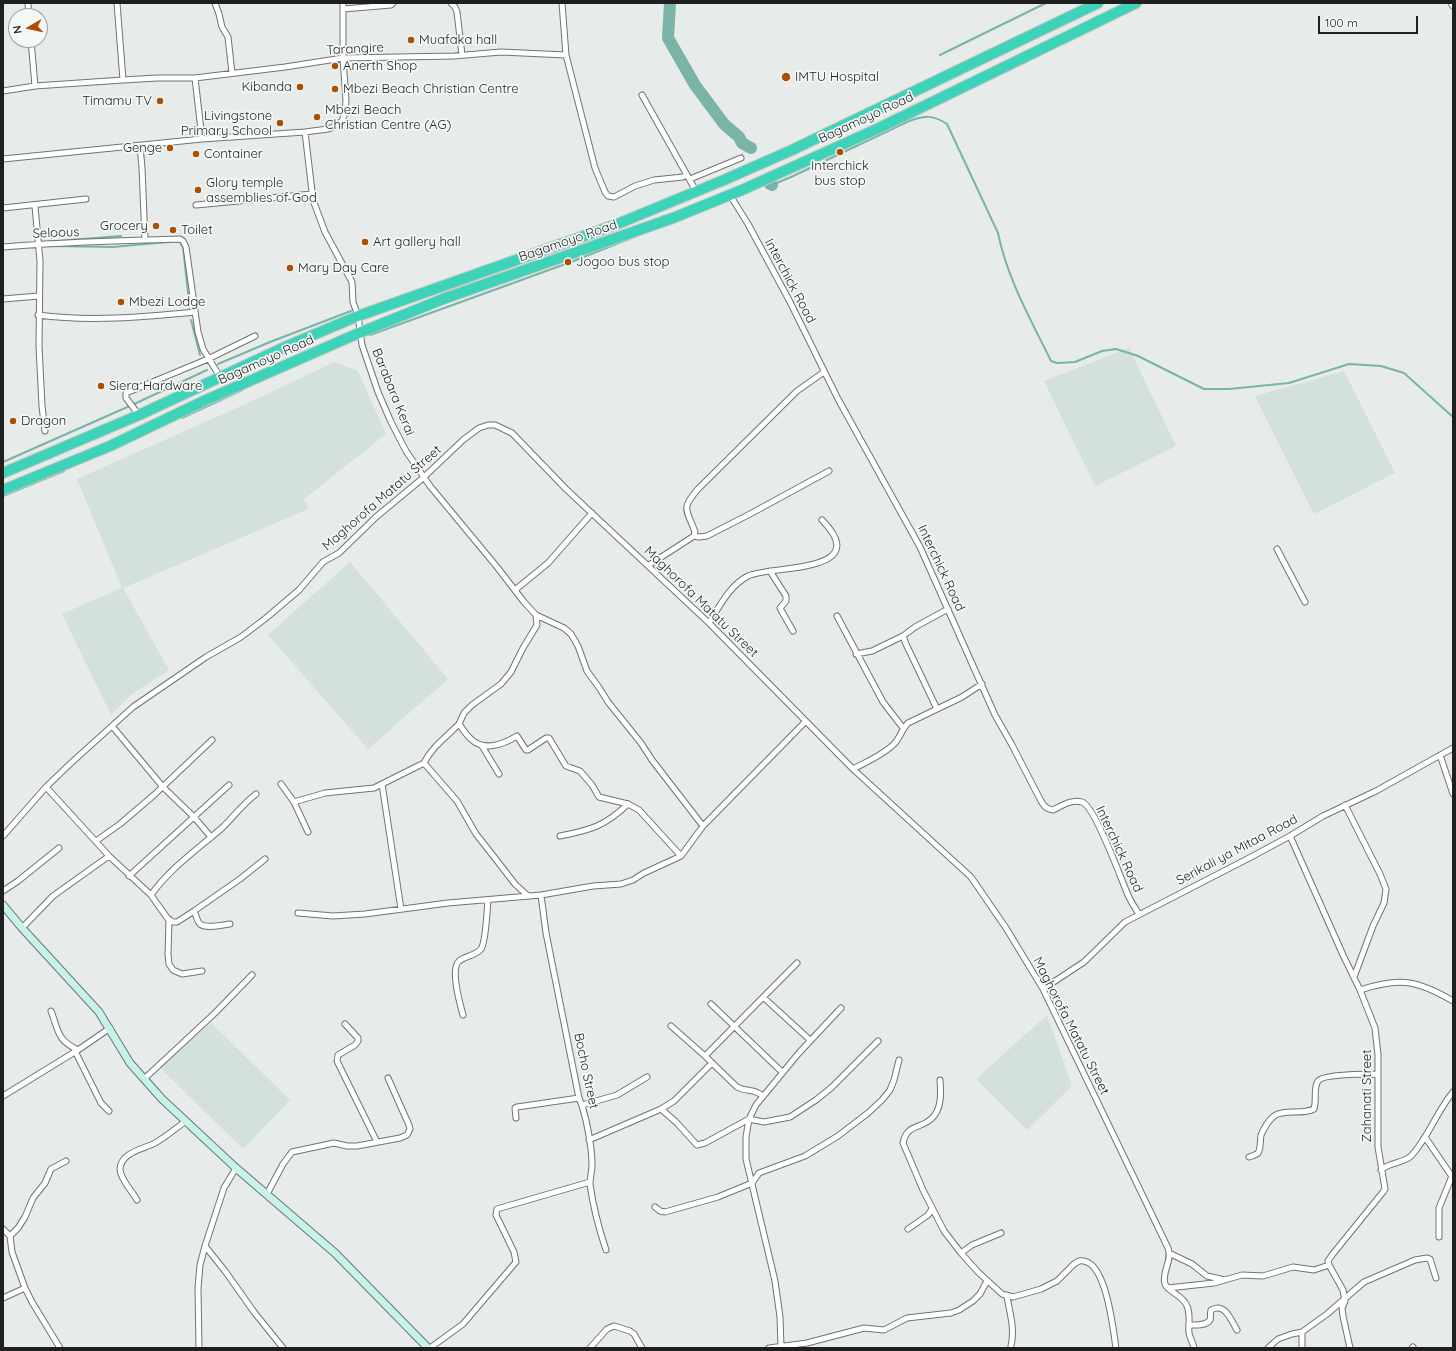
<!DOCTYPE html>
<style>
body{margin:0}
#map{position:relative;width:1456px;height:1351px;overflow:hidden;background:#e7ebea;font-family:Quicksand,sans-serif}
canvas{display:block}
.frame{position:absolute;inset:0;border:4px solid #1e1f1f;pointer-events:none}
.north{position:absolute;left:8px;top:8px;width:40px;height:40px;box-sizing:border-box;background:#f4f8f7;border:1px solid #9ea1a1;border-radius:50%;rotate:261deg;font-size:11px;font-weight:700;line-height:16px;text-align:center;color:#1e1f1f}
.north::after{content:'';display:block;margin:auto;width:14px;height:18px;background:#ad4e00;clip-path:polygon(50% 0,100% 100%,50% 72%,0 100%)}
.scale{position:absolute;left:1318px;top:16px;width:100px;height:18px;box-sizing:border-box;border:2px solid #1e1f1f;border-top:0;padding-left:5px;font-size:12px;line-height:14px;white-space:nowrap;color:#1e1f1f;-webkit-text-stroke:3px #f4f8f7;paint-order:stroke}
</style>
<div id="map">
<canvas width="1456" height="1351"></canvas>
<div class="frame"></div>
<div class="north">N</div>
<div class="scale">100 m</div>
</div>
<script>
const ctx = document.querySelector('canvas').getContext('2d');
ctx.lineJoin = 'round';
function paint(path, color) { ctx.fillStyle = color; ctx.fill(path, 'evenodd'); }
function strokePath(path, color, width, dash) { ctx.strokeStyle = color; ctx.lineWidth = width; ctx.lineCap = dash ? 'butt' : 'round'; ctx.setLineDash(dash || []); ctx.stroke(path); }
function label(font, color, halo, rows, align = 'center') {
  ctx.font = font + ' Quicksand,sans-serif'; ctx.lineWidth = 3.5; ctx.setLineDash([]); ctx.textBaseline = 'middle'; ctx.strokeStyle = halo; ctx.fillStyle = color; for (const [text, x, y, turn = 0] of rows) {
    ctx.save(); ctx.translate(x, y); ctx.rotate((+turn || 0) * Math.PI / 180); ctx.textAlign = isNaN(turn) ? turn : align; if (halo) ctx.strokeText(text, 0, 0); ctx.fillText(text, 0, 0); ctx.restore();
  }
}
paint(new Path2D(`
 M 1129,348 L 1176,446 L 1095,486 L 1044,381 Z
 M 334,362 L 358,371 L 386,434 L 304,499 L 308,509 L 123,588 L 169,670 L 132,694 L 111,715 L 62,614 L 122,588 L 77,479 L 259,398 Z
 M 1344,371 L 1395,473 L 1314,514 L 1255,396 Z
 M 350,562 L 448,679 L 368,749 L 268,635 Z
 M 1047,1015 L 1072,1086 L 1027,1130 L 976,1079 Z
 M 211,1023 L 290,1100 L 243,1149 L 159,1067 Z`), '#d3e0dd');
strokePath(new Path2D(`
 M 940,55 L 1046,3
 M 772,185 L 791,177 L 909,121 C 925,116 932,114 947,124 L 998,233 C 1007,278 1031,320 1051,361 L 1057,363 L 1075,362 L 1102,351 L 1116,349 L 1138,356 L 1204,389 L 1229,389 L 1289,383 L 1349,364 L 1381,366 L 1404,373 L 1453,417
 M 45,242 L 121,236
 M 51,246 L 113,247 L 179,241 L 183,247 L 190,311
 M 191,320 L 200,355
 M 370,335 L 571,262 L 639,235
 M 218,364 L 270,342 L 351,311
 M 182,418 L 242,390
 M 3,462 L 132,405 L 207,370
 M 3,496 L 64,471`), '#79b4a7', 2);
strokePath(new Path2D(`
 M 670,3 L 668,38 L 695,85 L 724,124 L 739,137 L 742,143 L 751,148
 M 770,184 L 772,185`), '#79b4a7', 12);
const street = new Path2D(`
 M 28,3 L 29,16
 M 117,3 L 123,80
 M 215,3 L 219,14 L 222,27 L 228,37 L 232,73
 M 451,3 L 455,7 L 457,12 L 462,55
 M 562,3 L 566,55
 M 1451,3 L 1453,6
 M 343,9 L 391,5 L 393,3
 M 31,40 L 35,86
 M 195,78 L 202,139
 M 3,91 L 35,86 L 123,80 L 157,78 L 195,78 L 285,67 L 343,58 L 454,56 L 501,52 L 566,55 L 595,168 L 605,192 L 608,196 L 614,197 L 635,186 L 654,180 L 683,177 L 686,175
 M 642,95 L 696,191
 M 305,132 L 313,200 L 325,232 L 352,282 L 353,302 L 358,316 L 362,345 L 378,392 L 391,422 L 406,451 L 430,486 L 497,567 L 524,602 L 536,615 L 564,628 L 571,634 L 578,646 L 587,671 L 600,689 L 608,702 L 641,743 L 652,760 L 703,826
 M 140,146 L 142,168 L 145,240
 M 3,159 L 202,139 L 305,132 L 328,129 L 335,126 L 342,121 L 345,113 L 346,101 L 343,58 L 343,3
 M 690,179 L 741,158
 M 730,195 L 748,224 L 789,300 L 838,399 L 920,547 L 995,715 L 1012,745 L 1041,801 C 1044,806 1046,809 1053,810 C 1061,806 1072,799 1082,802 C 1095,806 1121,879 1128,895 C 1131,902 1135,908 1139,914
 M 196,205 L 312,194
 M 35,206 L 40,261 L 39,346 L 42,406 L 45,431
 M 3,208 L 86,199
 M 3,247 C 62,242 121,241 180,239 L 183,241 L 186,247 L 198,332 L 203,349 L 220,377
 M 3,299 L 39,296
 M 38,315 C 90,322 143,317 195,312
 M 139,415 L 126,398 L 126,393 L 208,359 L 255,336
 M 694,536 L 699,537 L 707,536 L 750,514 L 829,471
 M 1277,549 L 1305,602
 M 649,565 L 694,536 L 695,532 C 687,509 680,510 698,489 L 797,391 L 824,372
 M 770,571 L 786,596 L 786,601 L 780,608 L 781,610 L 793,631
 M 515,590 L 548,563 L 592,513
 M 837,616 L 883,702 L 903,728
 M 709,623 C 719,607 730,585 748,576 C 771,565 875,574 822,520
 M 856,654 L 872,651 L 903,636
 M 937,709 L 906,644 L 903,636 L 915,627 L 948,609
 M 459,724 C 463,729 466,735 471,739 C 484,752 504,744 517,736 L 526,750 L 528,750 L 546,738 L 549,738 L 566,766 L 580,771 L 592,785 L 599,797 L 628,804 L 639,810 L 681,856
 M 112,726 L 163,787 L 194,817 L 211,837
 M 482,746 L 499,774
 M 1440,755 L 1453,794
 M 424,763 L 457,801 L 476,834 L 491,853 L 515,884 L 528,896
 M 853,769 C 866,762 883,755 894,744 C 900,738 902,729 908,723 L 962,697 L 982,684
 M 281,784 L 294,802 L 308,832
 M 382,784 L 401,909
 M 46,787 L 109,856 L 151,895 L 168,919 L 173,922 L 177,922 L 194,911
 M 294,802 L 325,793 L 374,788 L 424,763 L 428,756 L 436,746 L 459,724 L 464,713 L 472,705 L 501,684 L 511,672 L 523,648 L 537,625 L 536,615
 M 1345,805 L 1380,874 L 1386,889 L 1384,903 L 1373,926 L 1354,977
 M 3,836 L 46,787 L 71,763 L 112,726 L 133,707 L 206,657 L 241,637 L 266,618 L 299,590 L 323,562 L 339,553 L 376,517 L 423,478 L 463,440 L 479,428 L 488,425 L 495,425 L 512,433 L 566,489 L 709,623 L 853,769 L 971,877 L 1006,928 L 1043,989 L 1168,1248 C 1173,1261 1161,1272 1165,1284 C 1168,1292 1183,1295 1187,1306 C 1191,1315 1188,1324 1189,1333 C 1190,1338 1193,1343 1194,1348
 M 560,836 C 591,830 605,826 628,804
 M 1290,836 L 1343,955 L 1360,990 L 1375,1028 L 1378,1055 L 1378,1147 L 1385,1189 L 1383,1192 L 1332,1255 L 1328,1261 L 1329,1265 L 1343,1290 L 1345,1301 L 1342,1308 L 1343,1316 L 1350,1348
 M 96,841 L 120,824 L 154,795 L 212,740
 M 129,876 L 229,785
 M 3,891 L 18,881 L 59,848
 M 151,895 C 170,868 198,849 223,827 C 234,816 244,803 256,794
 M 541,895 L 546,933 L 579,1098 C 586,1114 592,1147 592,1165 C 592,1171 590,1178 590,1184 C 593,1207 599,1229 606,1250
 M 298,913 L 333,916 L 365,914 L 448,903 L 541,895 L 593,886 L 621,884 L 633,880 L 644,873 L 681,856 L 703,826 L 805,722
 M 169,919 L 168,955 L 169,964 L 173,970 L 182,974 L 202,971
 M 230,924 C 222,925 206,929 200,924 C 197,921 196,915 194,911 L 240,879 L 265,859
 M 22,928 L 53,896 L 109,856
 M 1043,989 L 1084,962 L 1125,922 L 1253,856 L 1290,836 L 1323,816 L 1376,791 L 1453,748
 M 1360,990 C 1400,977 1417,980 1453,1001
 M 763,997 L 810,1040
 M 711,1004 L 782,1072
 M 51,1011 C 59,1032 57,1040 78,1050
 M 463,1015 C 460,1004 450,969 459,961 C 465,956 475,956 481,949 C 486,942 487,910 488,900
 M 345,1024 L 358,1038 L 358,1041 L 355,1045 L 338,1055 L 337,1061 L 377,1142
 M 671,1026 L 705,1056 L 737,1087 C 748,1093 751,1087 763,1096
 M 75,1051 L 101,1103 L 109,1111
 M 705,1056 L 797,963
 M 144,1079 L 215,1013 L 252,975
 M 940,1080 C 941,1093 942,1110 931,1119 C 920,1129 907,1124 903,1143 L 923,1190 L 944,1231 L 961,1253 L 978,1272 L 1002,1294 L 1013,1297 L 1041,1289 L 1057,1281 L 1074,1264 L 1079,1261 C 1106,1256 1113,1329 1116,1348
 M 3,1096 L 78,1050 L 110,1028
 M 582,1105 L 617,1095 L 647,1077
 M 661,1109 L 676,1122 L 697,1145 L 705,1143 L 749,1119 L 764,1122 L 790,1117 L 816,1100 L 831,1088 L 878,1041
 M 516,1118 L 515,1108 L 517,1107 L 579,1098
 M 1425,1137 L 1453,1178
 M 589,1140 L 661,1109 L 674,1101 L 712,1063
 M 1249,1157 C 1252,1156 1256,1155 1258,1153 C 1261,1149 1260,1140 1261,1135 C 1264,1128 1268,1121 1274,1116 C 1283,1109 1302,1115 1314,1109 C 1317,1100 1313,1088 1318,1081 C 1323,1074 1368,1074 1378,1074
 M 1381,1170 C 1391,1161 1404,1164 1412,1155 C 1429,1136 1437,1111 1453,1092
 M 267,1194 L 283,1164 L 292,1152 L 334,1143 L 347,1146 L 357,1146 L 400,1138 L 407,1135 L 410,1129 L 409,1125 L 388,1078
 M 137,1200 C 132,1191 121,1180 120,1170 C 120,1152 144,1149 155,1143 C 166,1137 176,1128 186,1121
 M 655,1207 L 660,1211 L 665,1212 L 718,1197 L 752,1183 L 759,1173 L 805,1156 L 838,1136 L 868,1113 L 882,1100 L 890,1090 L 894,1080 L 899,1060
 M 3,1229 L 10,1236 L 12,1252 L 25,1288 L 32,1302 L 60,1348
 M 908,1229 L 928,1215 L 932,1209
 M 10,1236 L 18,1228 L 25,1217 L 33,1198 L 45,1183 L 51,1169 L 66,1161
 M 1439,1237 L 1439,1208 L 1452,1176
 M 205,1246 L 225,1271 L 254,1312 L 283,1348
 M 961,1253 L 972,1245 L 1001,1233
 M 1171,1254 L 1192,1264 L 1207,1276 L 1225,1280
 M 1168,1288 L 1214,1283 L 1242,1275 L 1263,1276 L 1293,1267 L 1314,1270 L 1329,1265
 M 1007,1297 C 1010,1313 1015,1330 1011,1346
 M 3,1298 L 25,1288
 M 1190,1325 C 1196,1325 1206,1326 1210,1320 C 1211,1318 1210,1313 1211,1310 C 1225,1302 1231,1320 1237,1330
 M 781,1347 L 780,1317 L 775,1281 L 746,1159 L 746,1137 L 749,1119 L 756,1105 L 798,1054 L 841,1008
 M 199,1348 L 198,1288 L 200,1265 L 205,1246 L 224,1188 L 236,1168
 M 430,1348 L 463,1324 L 516,1262 L 514,1252 L 496,1215 L 497,1209 L 590,1182
 M 590,1348 L 607,1329 L 614,1326 L 630,1331 L 634,1334 L 642,1348
 M 769,1348 L 807,1343 L 864,1328 L 884,1330 L 907,1318 L 951,1313 L 959,1310 L 973,1301 L 980,1294 L 987,1281
 M 1268,1348 L 1278,1339 L 1292,1334 L 1302,1332 L 1327,1314 L 1364,1282 L 1415,1260 L 1427,1258 L 1430,1259 L 1436,1278
 M 1302,1348 L 1302,1332
 M 1412,1348 L 1413,1347`);
const secondary = new Path2D(`
 M 3,905 L 22,928 L 99,1012 L 130,1063 L 162,1099 L 236,1168 L 335,1253 L 428,1348`);
const highway = new Path2D(`
 M 3,473 L 139,415 L 287,346 L 358,316 L 615,225 L 724,180 L 792,150 L 1098,3
 M 3,490 L 110,446 L 206,400 L 359,333 L 443,299 L 673,218 L 742,190 L 877,129 L 1136,3`);
strokePath(street, '#707473', 7);
strokePath(secondary, '#707473', 9);
strokePath(highway, '#c4c5c5', 12);
strokePath(street, '#fff', 5);
strokePath(secondary, '#c5f2ea', 7);
strokePath(highway, '#3dd3b9', 10);
for (const [x, y, r, color] of [
 [411,40,4,"#ad4e00"],
 [335,66,4,"#ad4e00"],
 [786,77,5,"#ad4e00"],
 [300,87,4,"#ad4e00"],
 [335,89,4,"#ad4e00"],
 [160,101,4,"#ad4e00"],
 [317,117,4,"#ad4e00"],
 [280,123,4,"#ad4e00"],
 [170,148,4,"#ad4e00"],
 [840,152,4,"#ad4e00"],
 [196,154,4,"#ad4e00"],
 [198,190,4,"#ad4e00"],
 [156,226,4,"#ad4e00"],
 [173,230,4,"#ad4e00"],
 [365,242,4,"#ad4e00"],
 [568,262,4,"#ad4e00"],
 [290,268,4,"#ad4e00"],
 [121,302,4,"#ad4e00"],
 [101,386,4,"#ad4e00"],
 [13,421,4,"#ad4e00"]
]) { const dot = new Path2D(); dot.arc(x, y, r, 0, 2 * Math.PI); ctx.fillStyle = color; ctx.fill(dot); strokePath(dot, '#f4f8f7', 1.5); }
label('13px', '#1e1f1f', '#f4f8f7', [
 ["Muafaka hall",419,40],
 ["Anerth Shop",343,66],
 ["IMTU Hospital",795,77],
 ["Kibanda",292,87,"right"],
 ["Mbezi Beach Christian Centre",343,89],
 ["Timamu TV",152,101,"right"],
 ["Mbezi Beach",325,110],
 ["Christian Centre (AG)",325,125],
 ["Livingstone",272,116,"right"],
 ["Primary School",272,131,"right"],
 ["Genge",162,148,"right"],
 ["Container",204,154],
 ["Interchick",840,166,"center"],
 ["bus stop",840,181,"center"],
 ["Glory temple",206,183],
 ["assemblies of God",206,198],
 ["Grocery",148,226,"right"],
 ["Toilet",181,230],
 ["Art gallery hall",373,242],
 ["Jogoo bus stop",576,262],
 ["Mary Day Care",298,268],
 ["Mbezi Lodge",129,302],
 ["Siera Hardware",109,386],
 ["Dragon",21,421]
], 'left');
label('13px', '#1e1f1f', '#f4f8f7', [
 ["Tarangire",355,49,-3],
 ["Bagamoyo Road",866,118,-25],
 ["Seloous",56,233,-2],
 ["Bagamoyo Road",568,241,-19],
 ["Interchick Road",790,281,62],
 ["Bagamoyo Road",266,360,-24],
 ["Barabara Kerai",393,392,68],
 ["Maghorofa Matatu Street",382,498,-41],
 ["Interchick Road",941,568,65],
 ["Maghorofa Matatu Street",701,602,44],
 ["Interchick Road",1119,849,65],
 ["Serikali ya Mitaa Road",1237,850,-28],
 ["Maghorofa Matatu Street",1071,1026,63],
 ["Bocho Street",586,1071,78],
 ["Zahanati Street",1367,1096,-90]
]);
</script>
